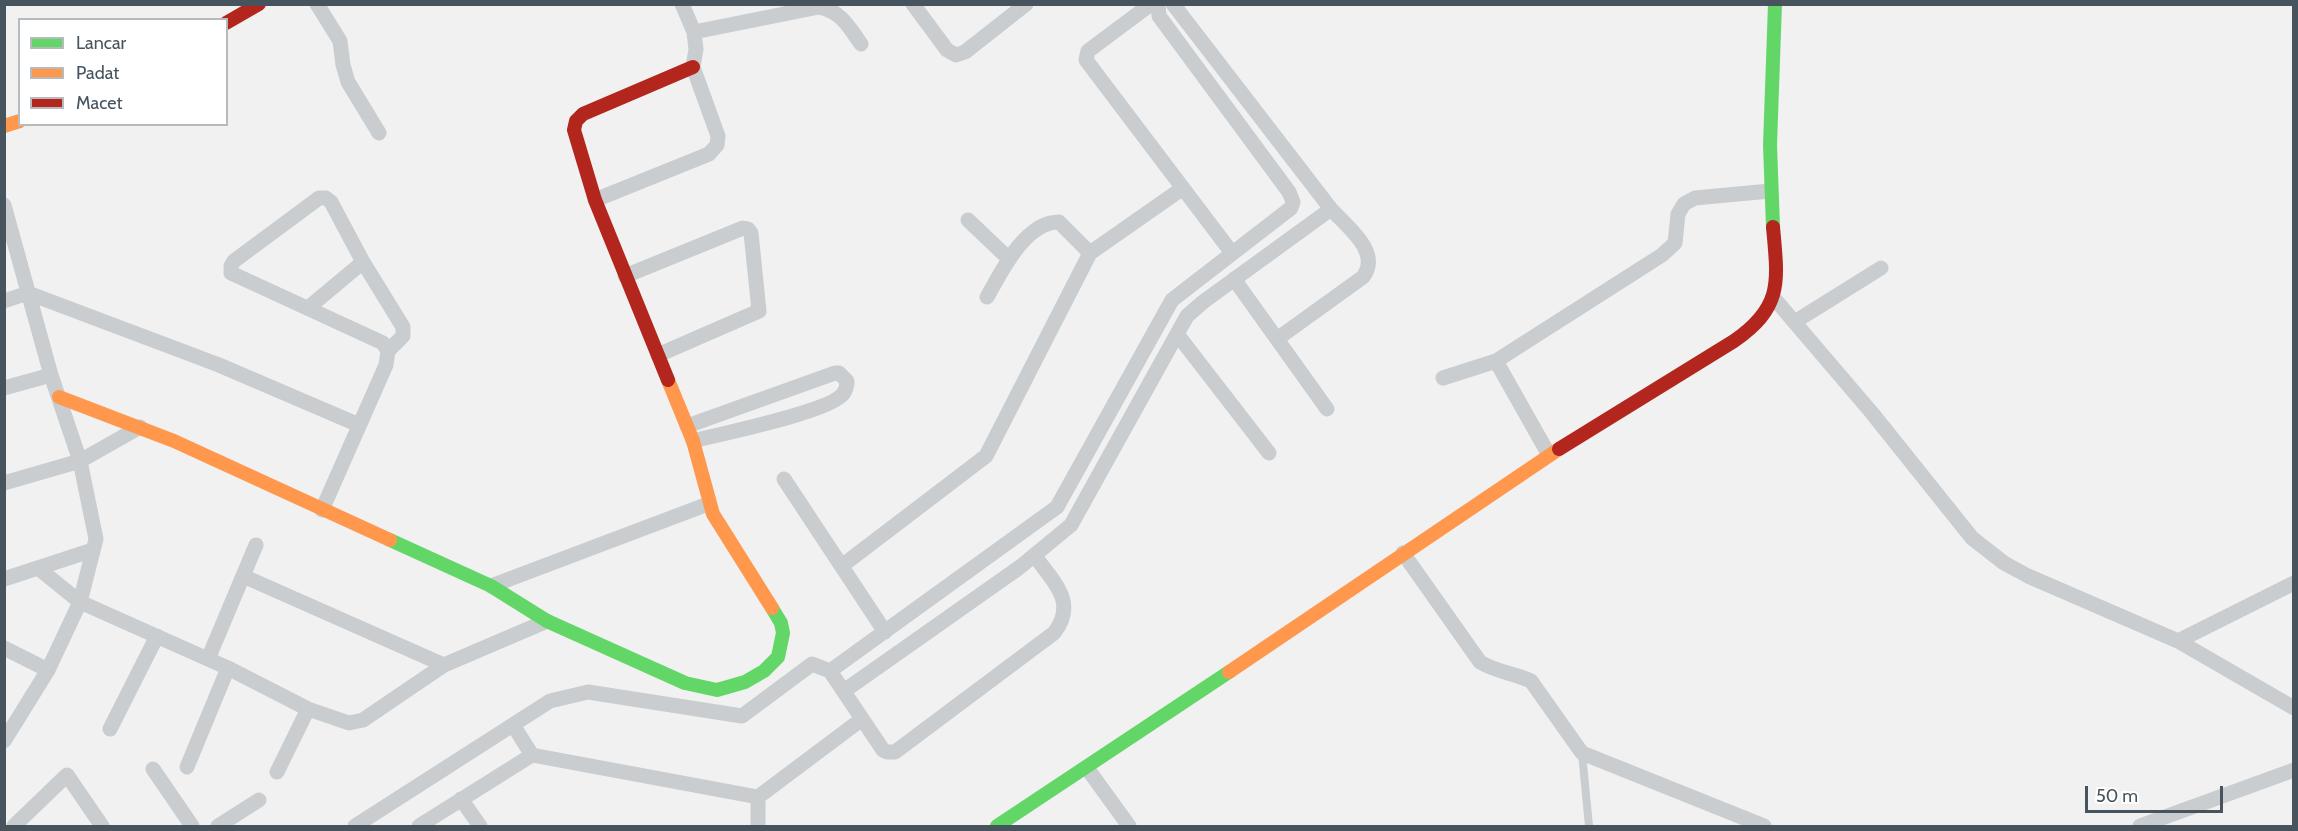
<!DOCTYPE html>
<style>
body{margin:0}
#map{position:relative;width:2298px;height:831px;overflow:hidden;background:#f1f1f1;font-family:Cabin,sans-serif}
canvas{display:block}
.frame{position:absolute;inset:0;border:6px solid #47545e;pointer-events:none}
.legend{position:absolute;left:18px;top:18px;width:210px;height:108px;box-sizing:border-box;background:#fff;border:2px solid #b5bbbf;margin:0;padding:8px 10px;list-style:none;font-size:18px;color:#47545e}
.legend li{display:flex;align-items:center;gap:12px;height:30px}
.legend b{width:30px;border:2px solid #b5bbbf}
.scale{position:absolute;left:2085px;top:786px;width:138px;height:27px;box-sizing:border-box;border:3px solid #47545e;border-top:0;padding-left:8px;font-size:18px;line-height:21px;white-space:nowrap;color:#47545e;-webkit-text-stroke:4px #fff;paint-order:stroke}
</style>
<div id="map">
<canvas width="2298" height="831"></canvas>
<div class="frame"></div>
<ul class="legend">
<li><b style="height:8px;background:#63d668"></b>Lancar</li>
<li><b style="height:8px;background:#ff974d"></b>Padat</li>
<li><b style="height:8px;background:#b3261e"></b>Macet</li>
</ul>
<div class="scale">50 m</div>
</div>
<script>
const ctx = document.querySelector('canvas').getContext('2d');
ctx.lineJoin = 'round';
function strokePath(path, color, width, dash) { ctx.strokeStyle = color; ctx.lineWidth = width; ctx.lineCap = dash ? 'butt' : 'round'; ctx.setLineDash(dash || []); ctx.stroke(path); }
strokePath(new Path2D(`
 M 1582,753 L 1589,826`), '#cacdcf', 8);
strokePath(new Path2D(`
 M 317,4 L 340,41 L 343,65 L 348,82 L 379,133
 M 913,4 L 947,50 L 956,55 L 965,52 L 1026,4
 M 1151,4 L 1088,51 L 1086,60 L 1232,253
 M 694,32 L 819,7 C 841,11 849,27 861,44
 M 595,200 L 709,154 L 717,145 L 718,136 L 693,67 L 696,49 L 694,32 L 682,4
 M 4,205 L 51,375 L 80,461 L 96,539 L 80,602 L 48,670 L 4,741
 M 968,220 L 1009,259
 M 625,276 L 743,228 L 748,229 L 751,233 L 759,311 L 658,355
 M 1234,279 L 1327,409
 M 987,297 C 1002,271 1025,222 1059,222 L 1090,253
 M 1773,297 L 1872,413 L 1972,538 L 2004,563 L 2028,576 L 2178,641 L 2294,708
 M 4,301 L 28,293 L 219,365 L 359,425
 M 308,308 L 363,262
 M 1796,321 L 1881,268
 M 1177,334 L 1269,453
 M 1277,339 L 1363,277 C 1382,252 1346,226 1331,209
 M 1496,361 L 1549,455
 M 1443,378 L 1496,361 L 1662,255 L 1675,243 L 1678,214 L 1684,204 L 1695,198 L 1770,191
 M 4,388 L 51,375
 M 687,426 L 835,373 L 839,373 L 847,381 C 847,385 846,390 843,394 C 829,412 720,434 693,441
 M 784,479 L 885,632
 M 4,483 L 80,461 L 140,427
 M 322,510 L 386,365 L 388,351 L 383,343 L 231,273 L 231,266 L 234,261 L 319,198 L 326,198 L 331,202 L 363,262 L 403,327 L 403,336 L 388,351
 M 1403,553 L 1480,662 C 1496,672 1514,673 1531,681 L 1582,753 L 1764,826
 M 843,565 L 986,456 L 1090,253 L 1183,188
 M 38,568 L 80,602 L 228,668 L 308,709 L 349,723 L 363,720 L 444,665 L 547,621
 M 243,576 L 444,665
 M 4,579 L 93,550
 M 491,586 L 708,504
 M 2178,641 L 2294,583
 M 4,648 L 48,670
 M 208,659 L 256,545
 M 830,671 L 1057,507 L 1172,300 L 1291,208 L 1293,202 L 1289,192 L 1159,16 L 1158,4
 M 844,691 L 1020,567 L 1071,525 L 1187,316 L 1203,302 L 1331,209 L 1173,4
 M 513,725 L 532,755
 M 110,729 L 157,636
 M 187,767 L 228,668
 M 1087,768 L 1129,826
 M 153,769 L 192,826
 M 277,772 L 308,709
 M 461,799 L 480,826
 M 14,826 L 67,775 L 102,826
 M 218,826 L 259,800
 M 355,826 L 550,701 L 588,692 L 742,716 L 812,664 L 830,671 L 883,750 L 887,752 L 895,752 L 1054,633 C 1078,602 1053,582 1035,556
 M 419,826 L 532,755 L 758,797 L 862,719
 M 758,826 L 758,797
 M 2140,826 L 2294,770`), '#cacdcf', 15);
strokePath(new Path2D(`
 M 1773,227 L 1770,145 L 1775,4
 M 390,540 L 491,586 L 547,621 L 685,683 L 717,690 L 745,682 L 764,671 L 778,657 L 783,633 L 781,623 L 772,608
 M 997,826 L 1229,672`), '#63d668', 14);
strokePath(new Path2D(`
 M 4,126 L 20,121
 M 668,380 L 693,441 L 713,514 L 772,608
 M 59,397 L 174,441 L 390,540
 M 1229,672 L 1559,449`), '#ff974d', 14);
strokePath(new Path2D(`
 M 226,23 L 259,4
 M 668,380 L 595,200 L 574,130 L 576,121 L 583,114 L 693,67
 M 1559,449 L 1734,341 C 1783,307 1778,282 1773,227`), '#b3261e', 14);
</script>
